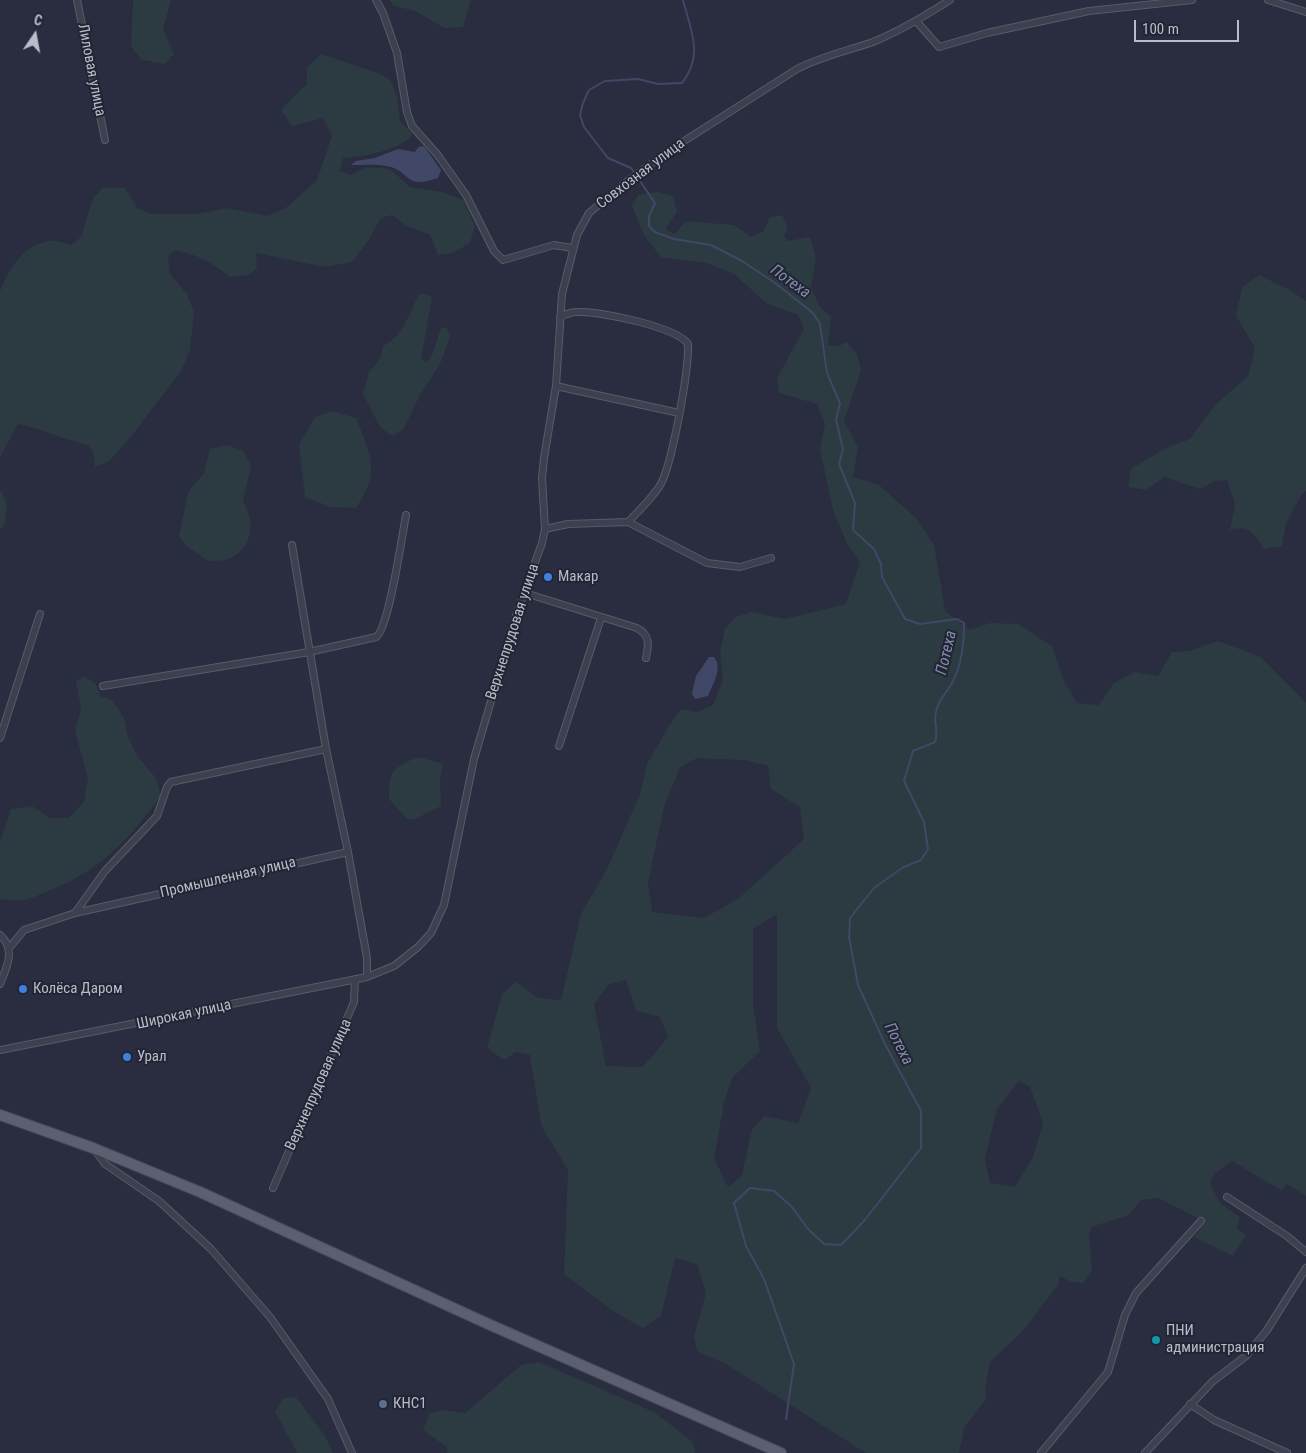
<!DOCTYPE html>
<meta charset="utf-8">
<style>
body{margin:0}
#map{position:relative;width:1306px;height:1453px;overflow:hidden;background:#292d3f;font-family:"Roboto Condensed",sans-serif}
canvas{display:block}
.north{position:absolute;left:10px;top:10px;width:50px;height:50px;-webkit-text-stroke:4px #212534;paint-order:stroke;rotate:12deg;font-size:14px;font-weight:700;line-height:20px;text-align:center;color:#b9bcc9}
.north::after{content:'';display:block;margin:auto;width:18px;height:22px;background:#b9bcc9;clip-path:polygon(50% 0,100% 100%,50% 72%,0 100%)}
.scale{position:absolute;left:1134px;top:20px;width:105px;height:22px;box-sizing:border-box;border:2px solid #b9bcc9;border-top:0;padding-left:6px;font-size:15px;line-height:18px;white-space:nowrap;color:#b9bcc9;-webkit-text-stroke:4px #212534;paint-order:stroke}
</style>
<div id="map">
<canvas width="1306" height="1453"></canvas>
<div class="north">С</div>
<div class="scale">100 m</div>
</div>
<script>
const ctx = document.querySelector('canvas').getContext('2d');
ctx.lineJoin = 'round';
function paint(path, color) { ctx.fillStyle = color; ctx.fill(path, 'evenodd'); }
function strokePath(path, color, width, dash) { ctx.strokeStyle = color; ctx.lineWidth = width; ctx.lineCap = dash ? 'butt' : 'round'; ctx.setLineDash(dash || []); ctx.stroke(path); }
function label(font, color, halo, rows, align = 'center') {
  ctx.font = font + ' "Roboto Condensed",sans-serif'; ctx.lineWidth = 4; ctx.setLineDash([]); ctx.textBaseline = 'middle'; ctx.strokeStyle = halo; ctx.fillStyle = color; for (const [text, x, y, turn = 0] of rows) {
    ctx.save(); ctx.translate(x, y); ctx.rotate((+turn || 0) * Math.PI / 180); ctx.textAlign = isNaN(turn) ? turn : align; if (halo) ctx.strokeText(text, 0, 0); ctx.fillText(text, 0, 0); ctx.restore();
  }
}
paint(new Path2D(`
 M 133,0 L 171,0 L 163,29 L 174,54 L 165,64 L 142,60 L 131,47 Z
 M 389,0 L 471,0 L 463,27 L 444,28 L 415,11 L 394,6 Z
 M 321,54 L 381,74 L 391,81 L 397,96 L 400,121 L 413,134 C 403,150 361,157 343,158 L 340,171 L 351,175 L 366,167 L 390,169 L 410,187 L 443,192 L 463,200 L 475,226 L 470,243 L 453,253 L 438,255 L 430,235 L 405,225 L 392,215 L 381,218 L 368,241 L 352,262 L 324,267 L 256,253 L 257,268 L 249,275 L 230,277 C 212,262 198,255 175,250 L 168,256 L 170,274 L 187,294 L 194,312 L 190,350 L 181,371 L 130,438 L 109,461 L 95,467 L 94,454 L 88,445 C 64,440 43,429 18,424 L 0,457 L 0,291 C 10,268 22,246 48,241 C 55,239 65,244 71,245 L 81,237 L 93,198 L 103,188 L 125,188 L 137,208 L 151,214 L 198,214 L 226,208 L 268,216 L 287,207 L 317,180 L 332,136 L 323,118 L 292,126 L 281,110 L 300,90 L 307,85 L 307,68 Z
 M 657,192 L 673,196 L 677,212 L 665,229 L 675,234 L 686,221 L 734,225 L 751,237 L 764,231 L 770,217 L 782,215 L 788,227 L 784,236 L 788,241 L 810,237 L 816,257 L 811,288 L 820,307 L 831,317 L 828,345 L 839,346 L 847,342 L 857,354 L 861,370 L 844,421 L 858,447 L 853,477 L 879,485 L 916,518 L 934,545 L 945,611 L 970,630 L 990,623 L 1018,624 L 1052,646 L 1064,681 L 1077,703 L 1099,705 L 1114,683 L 1135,672 L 1158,676 L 1172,652 L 1189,651 L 1218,641 L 1261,657 L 1306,703 L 1306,1196 L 1287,1184 L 1282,1191 L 1232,1161 L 1214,1174 L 1210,1184 L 1221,1204 L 1240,1217 L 1237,1229 L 1246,1235 L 1233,1256 L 1194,1237 L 1206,1222 L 1158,1198 L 1141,1200 L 1129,1215 L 1091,1227 L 1089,1237 L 1092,1271 L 1083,1283 L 1071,1282 L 1060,1276 L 1058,1285 L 1023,1331 L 990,1362 L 985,1390 L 987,1398 L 964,1428 L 959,1453 L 866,1453 L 726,1364 L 697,1351 L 694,1336 L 706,1293 L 697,1264 L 675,1258 L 661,1316 L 643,1328 L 613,1311 L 564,1274 L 568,1170 L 541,1125 L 530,1055 L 516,1052 L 504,1060 L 487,1048 L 502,994 L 516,982 L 538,998 L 561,1000 L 581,914 L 607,869 L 640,794 L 647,764 L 669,726 L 681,709 L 697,712 L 713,705 L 723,680 L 720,653 L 725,629 L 736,617 L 751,612 L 785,619 L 846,604 L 860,562 L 847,544 L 833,510 L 820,449 L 825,424 L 817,404 L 779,393 L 777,378 L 804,329 L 798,315 L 766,303 L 734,274 L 706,263 L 661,257 L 644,235 L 632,206 L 638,195 ZM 697,758 L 744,760 L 768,766 L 771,789 L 800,807 L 804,839 L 738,899 L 704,918 L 652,912 L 648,883 L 664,807 L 680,767 ZM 777,914 L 777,1028 L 811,1088 L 798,1123 L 765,1116 L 752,1129 L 742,1175 L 728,1187 L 714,1158 L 724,1103 L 732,1078 L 760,1051 L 753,1004 L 753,929 ZM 626,980 L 636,1011 L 660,1017 L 668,1037 L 643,1067 L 606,1066 L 594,1004 L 609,984 ZM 1019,1081 L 1030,1087 L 1043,1123 L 1033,1157 L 1015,1187 L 990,1183 L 985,1158 L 997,1109 Z
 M 1259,275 L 1290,290 L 1306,301 L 1306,491 L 1302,494 L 1286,523 L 1282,546 L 1264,549 C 1253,533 1250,525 1230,530 L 1235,504 L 1227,480 L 1215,481 L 1200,489 L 1164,477 L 1146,490 L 1128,487 L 1131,469 L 1164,449 L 1190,439 L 1215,405 L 1248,376 L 1255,348 L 1236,316 L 1242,287 Z
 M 419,294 L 424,294 L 432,297 L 421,359 L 426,363 L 433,353 L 441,327 L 447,328 L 450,337 L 440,364 L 420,395 L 403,430 L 392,436 L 380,427 L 363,394 L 369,372 L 380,359 L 383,346 C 403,336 409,314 419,294 Z
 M 333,411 L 356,418 C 371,456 381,471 356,508 L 331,507 L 305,497 L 299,445 L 315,417 Z
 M 228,445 L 244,452 L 251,466 L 243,501 C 255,521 254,546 231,558 C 225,561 215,561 208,561 L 188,547 L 179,537 L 188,492 L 204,473 L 210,449 Z
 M 0,490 C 9,500 7,514 4,526 L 0,529 Z
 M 84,676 L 96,684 L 100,696 L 112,700 L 124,718 L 128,737 L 138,757 L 156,778 L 161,796 C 129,839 102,869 51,890 C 29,899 25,903 0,899 L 0,842 L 11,809 L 32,806 L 50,818 L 69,818 L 84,802 L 88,778 L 75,731 L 81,709 L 76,681 Z
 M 419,757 L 443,764 L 440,780 L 441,806 L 415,819 L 407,819 L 389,799 C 389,771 392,767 419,757 Z
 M 539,1362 L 654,1412 L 693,1442 L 695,1453 L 447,1453 L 448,1448 L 423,1430 L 430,1413 L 444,1410 L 465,1413 L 521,1365 Z
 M 296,1397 L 325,1436 L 333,1453 L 297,1453 L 275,1411 L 283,1398 Z`), '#2c3a41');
paint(new Path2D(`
 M 424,146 L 441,170 L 438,178 C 403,190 412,171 387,166 C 376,164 363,165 351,165 L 356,161 L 375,158 L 398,149 L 415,152 L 418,147 Z
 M 709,657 L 714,657 C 723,668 713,684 708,696 L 695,699 L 692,694 L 696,676 Z`), '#414766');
strokePath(new Path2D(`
 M 683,0 C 691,31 704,55 682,83 L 658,84 L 638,79 L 605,81 L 589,90 L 583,103 L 580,115 L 584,127 L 608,158 L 631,168 L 655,203 L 649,216 L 649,226 L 655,232 L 674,239 L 711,245 L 742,261 L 775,283 L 813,313 L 820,324 L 827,373 L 840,403 L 836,420 L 843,449 L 839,464 L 855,503 L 853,530 L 874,549 L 881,564 L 882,577 L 905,619 L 920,624 L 957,619 L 964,623 C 964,642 962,664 953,681 C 948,692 938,699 936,712 C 933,722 939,732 935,742 L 913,751 L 904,781 L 924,822 L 928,849 L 921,860 L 902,868 L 874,888 L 850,918 L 849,937 L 858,985 L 885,1044 L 921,1111 L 921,1148 L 864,1221 L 841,1245 L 824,1244 L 808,1229 L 792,1207 L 774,1191 L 750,1188 L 734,1203 L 746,1246 L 764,1279 L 794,1364 L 786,1419`), '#414766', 2);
const minor = new Path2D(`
 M 77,0 L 105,140
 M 376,0 L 383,13 L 397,53 L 407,112 L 412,126 L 437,154 L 466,195 L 494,251 L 503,260 L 554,245 L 572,248
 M 1268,0 L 1306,12
 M 917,22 L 939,47 L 987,33 L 1089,11 L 1192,0
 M 560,317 C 566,314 571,312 578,312 C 600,311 677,327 688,344 C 689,369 672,468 659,487 C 650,500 639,511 628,522
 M 556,386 L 679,413
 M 545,529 L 568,524 L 628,522 L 707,563 L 740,567 L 771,558
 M 292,545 L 326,749 L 348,852
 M 525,593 L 637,628 C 650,635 649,645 646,658
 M 103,686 L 309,652 L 376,637 C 389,629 402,535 406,515
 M 0,738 L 40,614
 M 559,746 L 601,618
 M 75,913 L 105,871 L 157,816 L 167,787 L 171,782 L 326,749
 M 0,935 C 16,949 7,967 0,984
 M 10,947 L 24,930 L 75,913 L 348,852 L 367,958 L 367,977
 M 0,1050 L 367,977 L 394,966 L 418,947 L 431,933 L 444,905 L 474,759 L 516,616 L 542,543 L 545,529 L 542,478 L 544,458 L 556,386 L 562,294 L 577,235 L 589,213 L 625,183 L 670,150 L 797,69 C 822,56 847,51 873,42 C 900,31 925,16 950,0
 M 94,1149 L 105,1164 L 159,1201 L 211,1249 L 270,1317 L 328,1399 L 352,1453
 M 273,1188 L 354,1002 L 355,979
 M 1227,1197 L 1287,1236 L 1306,1252
 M 1190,1404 L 1214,1420 L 1287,1453
 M 1041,1453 L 1108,1372 L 1125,1315 L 1136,1293 L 1201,1221
 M 1145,1453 L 1213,1381 L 1246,1356 L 1267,1330 L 1306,1268`);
const primary = new Path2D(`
 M 0,1115 L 93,1148 L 200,1192 L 486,1323 L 781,1453`);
strokePath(minor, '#575b69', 8);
strokePath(primary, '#464958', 12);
strokePath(minor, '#3d404f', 6);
strokePath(primary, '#5b5f6f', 10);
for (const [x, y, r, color] of [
 [548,577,5,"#3f7fe0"],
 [23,989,5,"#3f7fe0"],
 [127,1057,5,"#3f7fe0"],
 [1156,1340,5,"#0f9aa8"],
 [383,1404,5,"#5c6f8a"]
]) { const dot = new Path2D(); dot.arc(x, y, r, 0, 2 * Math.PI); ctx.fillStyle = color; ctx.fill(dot); strokePath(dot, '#212534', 2); }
label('15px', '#b9bcc9', '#212534', [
 ["Лиловая улица",91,70,79],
 ["Совхозная улица",641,174,-37],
 ["Верхнепрудовая улица",513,632,-72],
 ["Промышленная улица",228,878,-13],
 ["Широкая улица",184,1015,-12],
 ["Верхнепрудовая улица",319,1085,-66]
]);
label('15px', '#b9bcc9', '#212534', [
 ["Макар",558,577],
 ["Колёса Даром",33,989],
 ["Урал",137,1057],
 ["ПНИ",1166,1331],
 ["администрация",1166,1348],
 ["КНС1",393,1404]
], 'left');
label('italic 16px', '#848cad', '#212534', [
 ["Потеха",790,282,36],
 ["Потеха",947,653,-77],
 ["Потеха",898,1044,63]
]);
</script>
